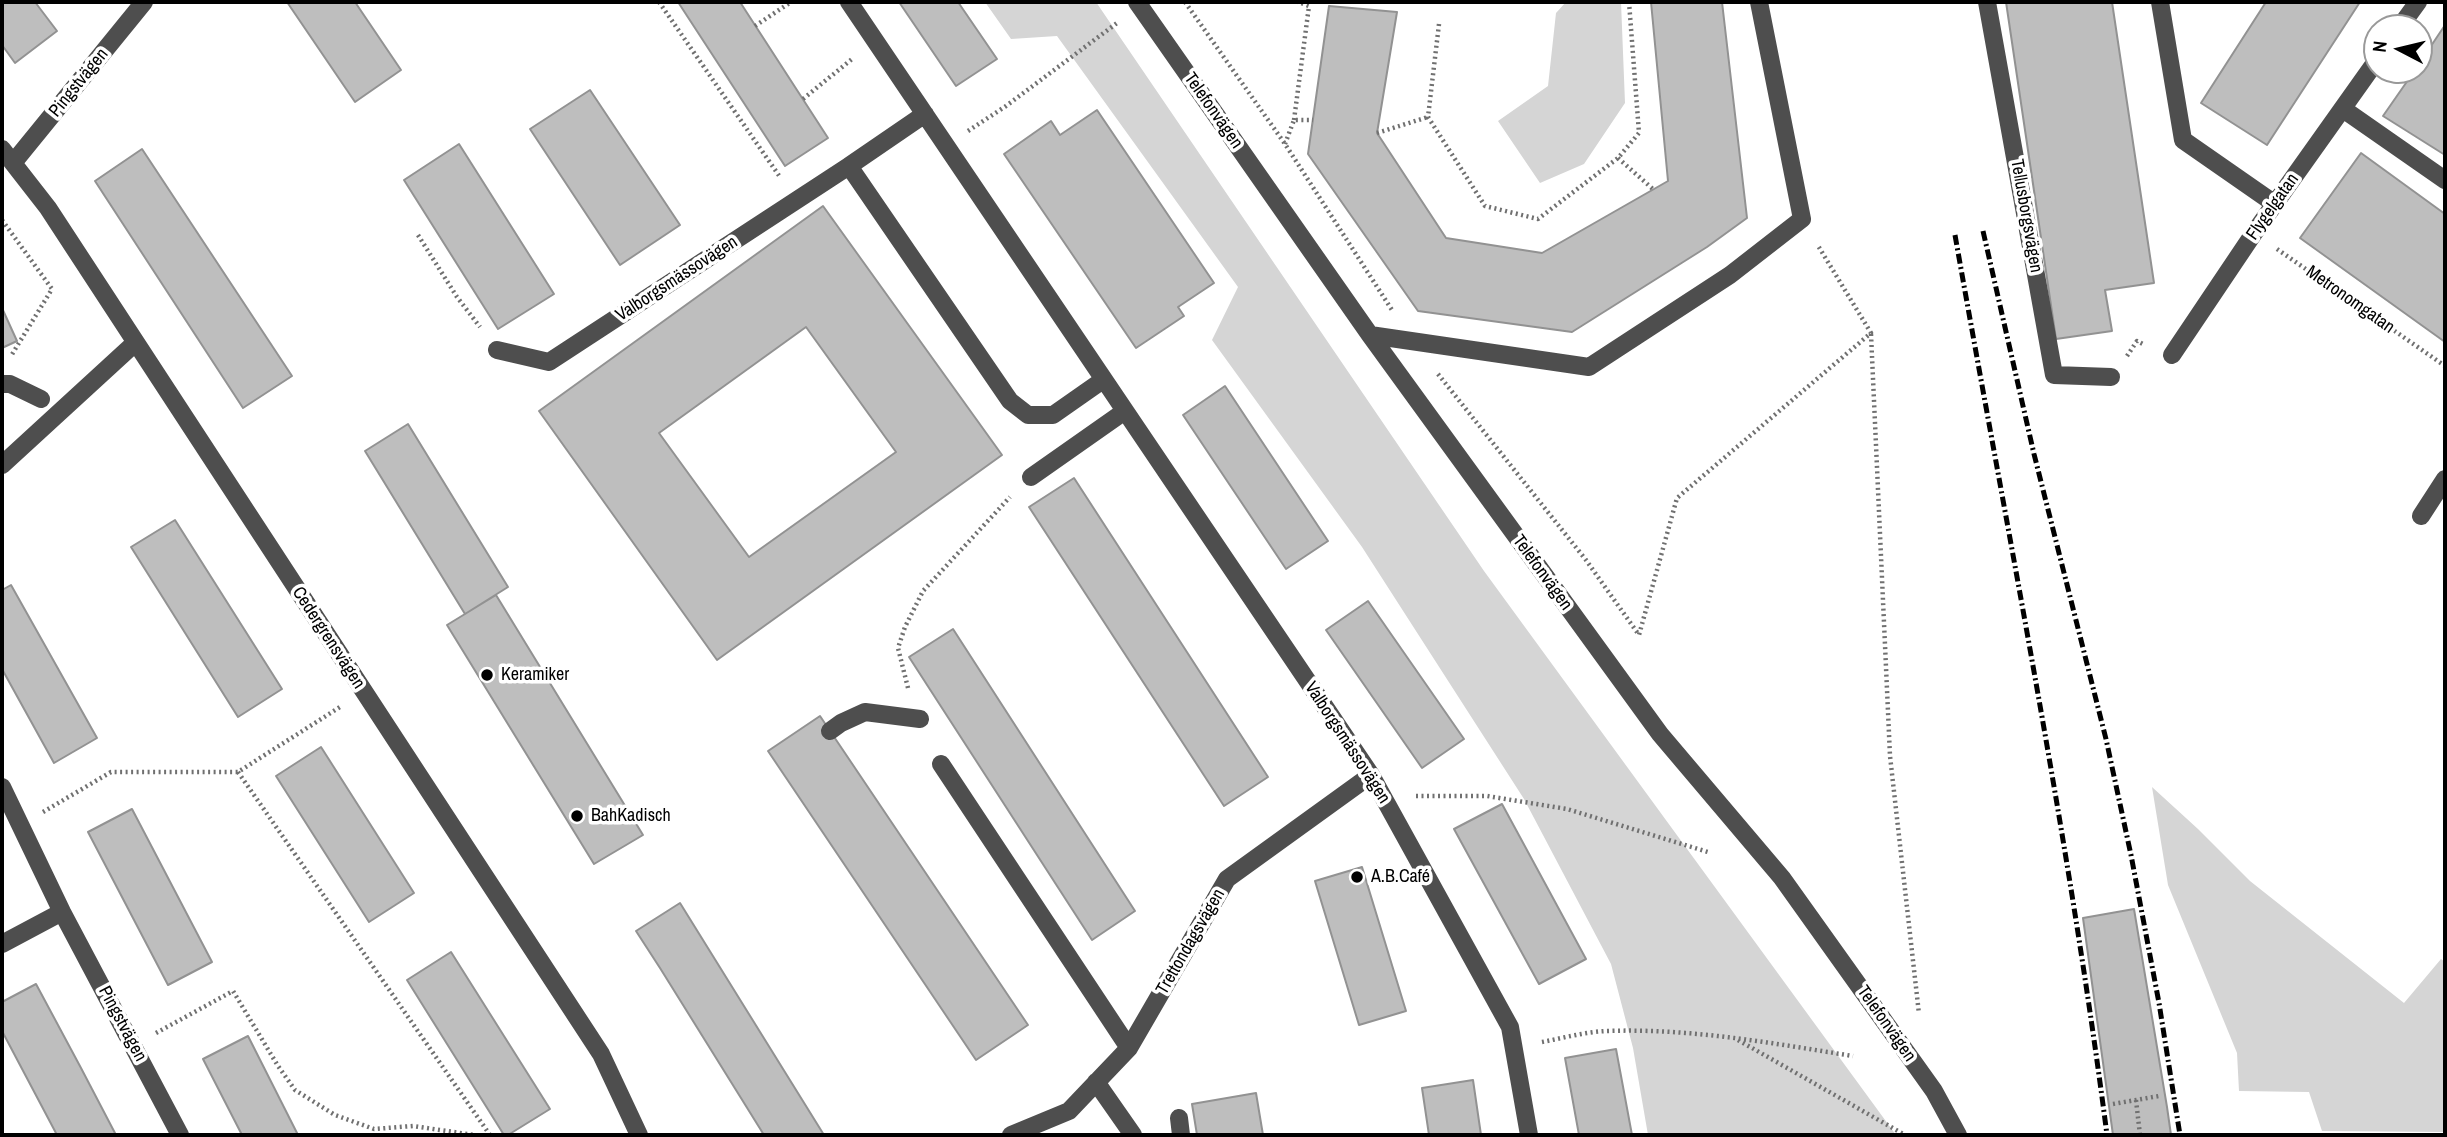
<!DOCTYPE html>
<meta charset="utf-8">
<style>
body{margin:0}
#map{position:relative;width:2447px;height:1137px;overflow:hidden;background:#fff;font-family:"Archivo Narrow",sans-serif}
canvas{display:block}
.frame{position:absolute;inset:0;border:4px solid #000;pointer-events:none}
.north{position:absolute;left:2363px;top:14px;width:70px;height:70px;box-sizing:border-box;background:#fff;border:2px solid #999;border-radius:50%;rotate:277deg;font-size:19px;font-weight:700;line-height:28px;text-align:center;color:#000}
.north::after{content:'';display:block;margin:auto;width:24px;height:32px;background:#000;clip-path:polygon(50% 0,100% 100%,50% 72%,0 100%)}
</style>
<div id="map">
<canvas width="2447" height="1137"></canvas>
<div class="frame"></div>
<div class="north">N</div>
</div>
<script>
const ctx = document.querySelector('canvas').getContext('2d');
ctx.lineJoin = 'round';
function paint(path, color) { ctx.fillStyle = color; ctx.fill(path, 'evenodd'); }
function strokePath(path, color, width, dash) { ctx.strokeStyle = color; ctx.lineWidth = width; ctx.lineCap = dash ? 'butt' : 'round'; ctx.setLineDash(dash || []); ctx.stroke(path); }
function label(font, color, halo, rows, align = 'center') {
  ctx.font = font + ' "Archivo Narrow",sans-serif'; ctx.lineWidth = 7; ctx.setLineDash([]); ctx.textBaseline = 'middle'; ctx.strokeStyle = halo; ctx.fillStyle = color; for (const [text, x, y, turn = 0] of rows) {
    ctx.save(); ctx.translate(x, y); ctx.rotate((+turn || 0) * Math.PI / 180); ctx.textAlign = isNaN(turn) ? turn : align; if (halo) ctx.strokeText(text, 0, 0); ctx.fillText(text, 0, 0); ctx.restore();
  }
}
paint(new Path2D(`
 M 985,2 L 1096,2 L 1484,571 L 1896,1135 L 1648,1135 L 1633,1048 L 1611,964 L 1524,799 L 1362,547 L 1212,340 L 1238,287 L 1057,36 L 1011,39 Z
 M 1566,2 L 1621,2 L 1625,103 L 1584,164 L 1540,183 L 1498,121 L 1548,86 L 1556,13 Z
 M 2152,787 L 2198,829 L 2250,881 L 2404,1003 L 2441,959 L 2445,962 L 2445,1132 L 2322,1131 L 2309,1092 L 2239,1091 L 2237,1053 L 2168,885 Z`), '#d5d5d5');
const building = new Path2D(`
 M 2,2 L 35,2 L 57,31 L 15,63 L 2,45 Z
 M 287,2 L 355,2 L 401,70 L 355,102 Z
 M 678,2 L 740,2 L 828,138 L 785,166 Z
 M 899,2 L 958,2 L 997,59 L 956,86 Z
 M 1651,2 L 1722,2 L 1747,218 L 1707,247 L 1572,332 L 1418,311 L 1308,154 L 1329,6 L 1397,12 L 1377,133 L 1446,238 L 1542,253 L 1668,181 Z
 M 2006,2 L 2112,2 L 2154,283 L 2105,290 L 2112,331 L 2056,339 Z
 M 2266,2 L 2360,2 L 2267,145 L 2201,103 Z
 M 2445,25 L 2445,155 L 2383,116 L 2415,70 L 2419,70 L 2419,64 Z
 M 590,90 L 680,225 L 620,265 L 530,129 Z
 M 1097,110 L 1214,283 L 1178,307 L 1184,316 L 1136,348 L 1004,154 L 1051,121 L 1060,135 Z
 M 459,144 L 554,294 L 498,329 L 404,180 Z
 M 142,149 L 292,376 L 243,408 L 95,181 Z
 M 2361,153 L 2445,214 L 2445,342 L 2300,238 Z
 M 823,206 L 1002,455 L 717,660 L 539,411 ZM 806,327 L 896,452 L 749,557 L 659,433 Z
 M 2,308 L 17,341 L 2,348 Z
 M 1225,386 L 1328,541 L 1286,569 L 1183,415 Z
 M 408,424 L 508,587 L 465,614 L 365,451 Z
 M 1074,478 L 1268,777 L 1224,806 L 1029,507 Z
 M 175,520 L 282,689 L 238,717 L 131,547 Z
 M 11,585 L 97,738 L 54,763 L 2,669 L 2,590 Z
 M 496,595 L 643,835 L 594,864 L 447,625 Z
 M 1368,601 L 1464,739 L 1422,768 L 1326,630 Z
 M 953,629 L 1135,911 L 1092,940 L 909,657 Z
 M 820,716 L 1028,1025 L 976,1060 L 768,751 Z
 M 321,747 L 414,893 L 369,922 L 276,776 Z
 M 1502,804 L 1586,959 L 1539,984 L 1454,829 Z
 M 132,809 L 212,962 L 168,985 L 88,832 Z
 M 1362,867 L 1406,1011 L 1359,1025 L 1315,881 Z
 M 680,903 L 824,1135 L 764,1135 L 660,968 L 636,931 Z
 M 2134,909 L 2167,1107 L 2171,1135 L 2113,1135 L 2083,918 Z
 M 451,952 L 550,1109 L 508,1135 L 504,1135 L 407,980 Z
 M 36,984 L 81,1068 L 116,1135 L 57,1135 L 2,1031 L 2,1002 Z
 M 248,1036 L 298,1135 L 242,1135 L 203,1059 Z
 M 1616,1049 L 1632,1135 L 1579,1135 L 1565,1058 Z
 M 1473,1080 L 1481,1135 L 1429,1135 L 1422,1088 Z
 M 1256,1093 L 1263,1135 L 1197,1135 L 1192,1104 Z`);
paint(building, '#bebebe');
strokePath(building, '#929292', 2);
strokePath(new Path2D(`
 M 659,2 L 780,177
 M 1185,2 L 1285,144 L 1392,310
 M 1439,24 L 1428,117 L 1485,206 L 1538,219 L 1618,158 L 1639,133 L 1629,2
 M 755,26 L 791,2
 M 803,99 L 852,59
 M 1294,120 L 1309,6 L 1298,2
 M 968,131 L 1006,106 L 1117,23
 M 1377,133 L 1428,117
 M 1285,144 L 1294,120 L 1313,120
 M 1618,158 L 1654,190
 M 2,220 L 52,289 L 11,356
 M 418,235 L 457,297 L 480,327
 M 2277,249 L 2445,366
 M 1871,334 L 1890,756 L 1919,1014
 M 2127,356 L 2137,341 L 2145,345
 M 1438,374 L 1586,560 L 1639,635 L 1677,498 L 1871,333 L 1817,244
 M 908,688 L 898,648 L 905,627 L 923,591 L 1010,497
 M 238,772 L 490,1135
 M 1416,796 L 1487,796 L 1567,809 L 1708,852
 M 43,812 L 111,772 L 238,772 L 340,707
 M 156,1033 L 233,991 L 278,1066 L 295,1090 L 335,1115 L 374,1129 L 413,1126 L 474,1135
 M 1738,1040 L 1905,1135
 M 1542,1042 C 1563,1038 1585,1032 1606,1031 C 1690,1028 1771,1043 1853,1056
 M 2136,1100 L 2140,1135
 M 2113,1104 L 2159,1096`), '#707070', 4.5, [2, 3.5]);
strokePath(new Path2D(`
 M 849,2 L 1371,775 L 1510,1027 L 1529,1135
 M 1137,2 L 1370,335 L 1660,734 L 1782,878 L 1934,1091 L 1958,1135
 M 1987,2 L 2054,375 L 2111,377
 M 2160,2 L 2183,140 L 2275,204
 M 2399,28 L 2418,2
 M 2343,109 L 2445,180
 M 925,114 L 849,166 L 1010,401 L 1028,415 L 1053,415 L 1103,380
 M 2,149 L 48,208 L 601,1054 L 639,1135
 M 13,163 L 144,2
 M 1370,335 L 1589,367 L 1730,275 L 1802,219 L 1759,2
 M 497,350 L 549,362 L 849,166
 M 2172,355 L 2254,233 L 2377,60
 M 2,384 L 10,384 L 41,399
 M 2,465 L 135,343
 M 1031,477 L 1125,411
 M 2421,516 L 2445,479
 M 830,731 L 841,723 L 865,712 L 920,719
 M 941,764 L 1129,1048
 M 2,787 L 62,912 L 180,1135
 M 2,944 L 62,912
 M 1096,1082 L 1133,1135
 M 1179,1118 L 1181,1135
 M 1011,1135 L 1069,1111 L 1129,1048 L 1227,879 L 1371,775`), '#4e4e4e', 18);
strokePath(new Path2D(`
 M 1983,231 L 2034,454 L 2106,739 L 2131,855 L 2159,1003 L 2180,1135
 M 1955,235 C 2008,535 2068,833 2107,1135`), '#000', 5, [10, 3.5, 2, 3.5]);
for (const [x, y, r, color] of [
 [487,675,7,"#000"],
 [577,816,7,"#000"],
 [1357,877,7,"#000"]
]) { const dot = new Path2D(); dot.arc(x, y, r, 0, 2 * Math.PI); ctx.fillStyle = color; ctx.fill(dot); strokePath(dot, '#fff', 2.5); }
label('18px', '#000', '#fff', [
 ["Pingstvägen",79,83,-51],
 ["Telefonvägen",1213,111,55],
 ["Flygelgatan",2273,207,-55],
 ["Tellusborgsvägen",2026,216,80],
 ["Valborgsmässovägen",677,279,-33],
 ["Metronomgatan",2350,300,35],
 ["Telefonvägen",1542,573,54],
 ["Cedergrensvägen",328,638,57],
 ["Valborgsmässovägen",1347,743,57],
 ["Trettondagsvägen",1191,942,-60],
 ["Pingstvägen",122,1024,62],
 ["Telefonvägen",1886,1024,55]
]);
label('18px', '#000', '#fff', [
 ["Keramiker",501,675],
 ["BahKadisch",591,816],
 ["A.B.Café",1371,877]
], 'left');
</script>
